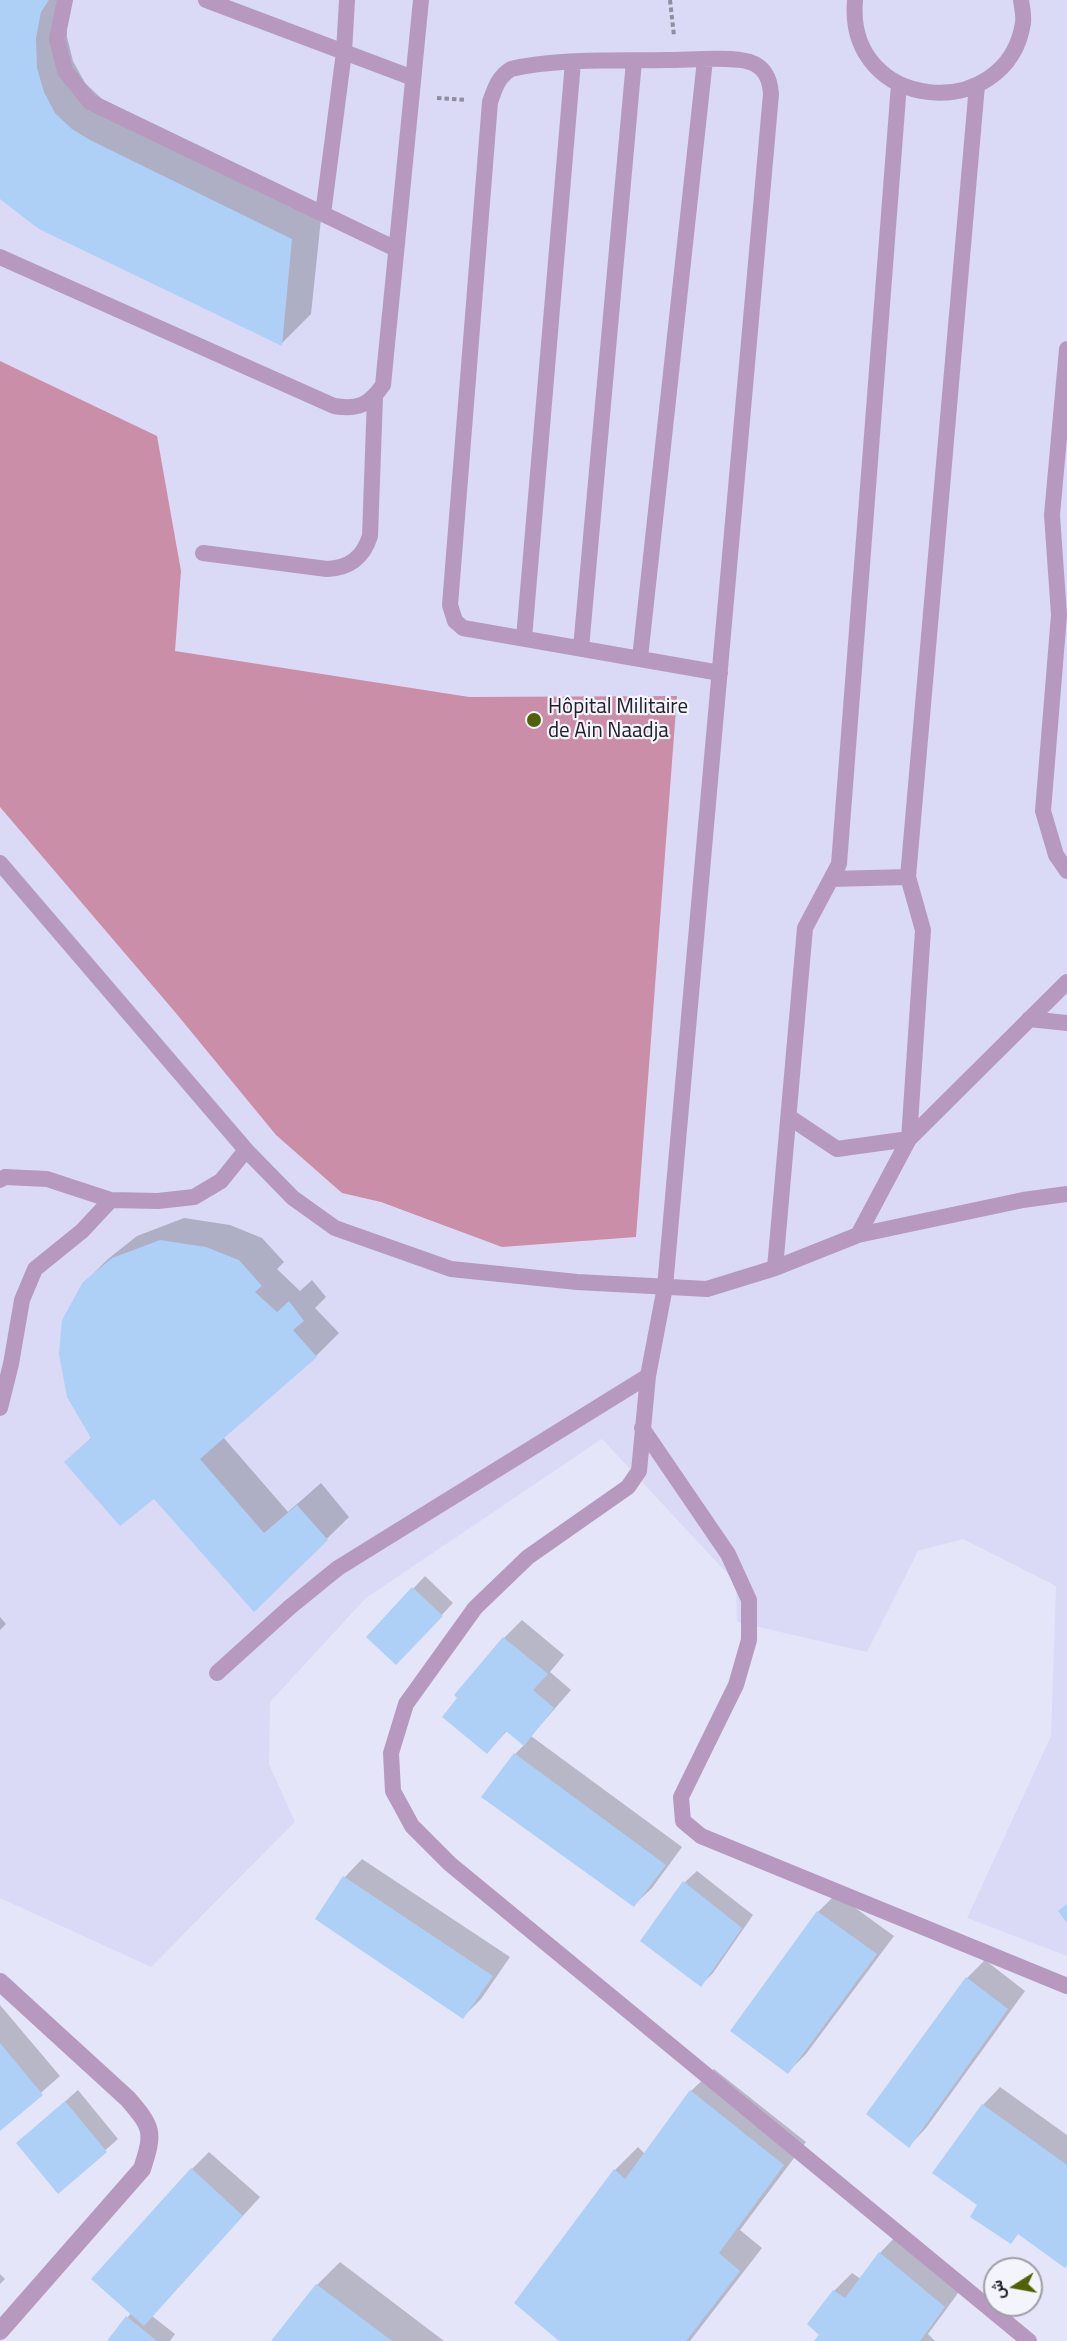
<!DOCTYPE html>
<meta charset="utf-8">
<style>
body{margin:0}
#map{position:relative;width:1067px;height:2341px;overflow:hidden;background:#e5e5fa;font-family:"Titillium Web",Vazirmatn,sans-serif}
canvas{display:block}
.north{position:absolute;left:983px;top:2257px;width:60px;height:60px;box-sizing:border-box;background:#f3f4fc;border:2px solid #9f9fa7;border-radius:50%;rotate:259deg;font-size:16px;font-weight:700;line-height:24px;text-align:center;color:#212028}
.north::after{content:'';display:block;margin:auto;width:21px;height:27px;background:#516106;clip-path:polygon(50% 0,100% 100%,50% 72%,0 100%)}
</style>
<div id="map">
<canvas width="1067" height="2341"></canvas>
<div class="north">ش</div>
</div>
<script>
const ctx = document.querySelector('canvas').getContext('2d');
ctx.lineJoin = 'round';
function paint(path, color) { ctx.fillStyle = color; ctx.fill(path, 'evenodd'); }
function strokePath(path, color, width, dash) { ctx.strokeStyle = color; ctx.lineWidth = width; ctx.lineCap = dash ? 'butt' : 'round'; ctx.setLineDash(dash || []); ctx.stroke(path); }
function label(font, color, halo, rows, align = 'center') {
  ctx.font = font + ' "Titillium Web",sans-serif'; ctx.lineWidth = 4.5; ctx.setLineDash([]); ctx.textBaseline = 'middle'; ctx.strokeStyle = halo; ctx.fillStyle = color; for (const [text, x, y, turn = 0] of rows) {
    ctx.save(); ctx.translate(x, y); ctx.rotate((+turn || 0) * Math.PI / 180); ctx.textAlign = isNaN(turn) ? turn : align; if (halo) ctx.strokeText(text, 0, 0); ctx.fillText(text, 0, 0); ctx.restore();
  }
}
paint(new Path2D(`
 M 0,0 L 1067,0 L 1067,1956 L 967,1918 L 1051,1736 L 1056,1586 L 963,1539 L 918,1551 L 867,1652 L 737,1622 L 736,1583 L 602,1439 L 366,1598 L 270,1702 L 269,1764 L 295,1822 L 151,1967 L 0,1898 Z`), '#dadaf6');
paint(new Path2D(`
 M 0,361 L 157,436 L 181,571 L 175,651 L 469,697 L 677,696 L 636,1237 L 502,1247 L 381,1202 L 342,1193 L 276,1135 L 175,1012 L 0,807 Z`), '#cb8ea8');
paint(new Path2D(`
 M 0,0 L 67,0 L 67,37 L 73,61 L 85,83 L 102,99 L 322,209 L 311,314 L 281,344 L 0,195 Z
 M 184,1218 L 230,1225 L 262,1238 L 284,1262 L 277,1269 L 300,1291 L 312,1280 L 326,1297 L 315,1308 L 339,1333 L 316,1356 L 223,1437 L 288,1512 L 321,1483 L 349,1517 L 254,1610 L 154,1497 L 66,1462 L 92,1437 L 84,1283 L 108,1259 L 137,1236 Z
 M 425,1576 L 453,1603 L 408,1651 L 368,1637 Z
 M 0,1617 L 6,1624 L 0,1630 Z
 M 522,1620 L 564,1655 L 550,1672 L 571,1690 L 531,1736 L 682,1847 L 652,1888 L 634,1905 L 515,1754 L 525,1744 L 508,1730 L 487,1752 L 456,1695 L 504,1638 Z
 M 362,1859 L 510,1957 L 481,1999 L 463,2017 L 317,1919 L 345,1877 Z
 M 697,1871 L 753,1915 L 713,1973 L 701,1985 L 685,1882 Z
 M 836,1894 L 894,1936 L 806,2054 L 788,2072 L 818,1912 Z
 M 985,1960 L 1025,1991 L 926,2128 L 909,2146 L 967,1978 Z
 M 0,2005 L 60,2076 L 0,2129 Z
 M 714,2069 L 806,2142 L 740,2230 L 762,2248 L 690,2341 L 561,2341 L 516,2303 L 615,2170 L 638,2147 L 645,2154 L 691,2091 Z
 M 1000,2087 L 1067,2135 L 1067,2264 L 1019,2233 L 1011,2242 L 979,2205 L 983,2105 Z
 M 78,2090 L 118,2139 L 58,2192 L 18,2143 Z
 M 209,2152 L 260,2197 L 152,2316 L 175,2334 L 170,2341 L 109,2341 L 131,2313 L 192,2169 Z
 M 897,2235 L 961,2289 L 928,2334 L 935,2341 L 816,2341 L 821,2335 L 809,2324 L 834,2291 L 852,2273 L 861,2279 L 880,2253 Z
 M 340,2262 L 444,2341 L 273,2341 L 317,2285 Z
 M 0,2274 L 5,2279 L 0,2284 Z`), '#0003');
paint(new Path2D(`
 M 0,0 L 49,0 L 41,12 L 36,38 L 37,68 L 44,92 L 55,113 L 72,129 L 90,140 L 292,239 L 282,346 L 39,229 L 0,199 Z
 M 160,1240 L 206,1247 L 239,1260 L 262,1286 L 255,1292 L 277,1312 L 289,1301 L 304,1321 L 293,1330 L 317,1357 L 200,1459 L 264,1533 L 297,1505 L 328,1540 L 254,1612 L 154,1499 L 120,1526 L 64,1462 L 91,1438 L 67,1397 L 59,1354 L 62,1320 L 83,1282 L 112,1258 Z
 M 412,1587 L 443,1616 L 396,1665 L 366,1637 Z
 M 503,1637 L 548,1674 L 533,1690 L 554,1708 L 524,1746 L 506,1731 L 487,1754 L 442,1717 L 457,1698 L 454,1695 Z
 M 514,1753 L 666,1865 L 634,1907 L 481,1797 Z
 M 343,1876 L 493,1976 L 463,2019 L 315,1919 Z
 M 683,1881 L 742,1928 L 701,1987 L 640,1941 Z
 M 1067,1904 L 1067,1923 L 1058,1911 Z
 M 817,1911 L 877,1954 L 788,2074 L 730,2031 Z
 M 966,1977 L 1008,2009 L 909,2148 L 866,2114 Z
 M 0,2043 L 43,2095 L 0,2131 Z
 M 690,2090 L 784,2165 L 719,2253 L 740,2271 L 686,2341 L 559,2341 L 514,2303 L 614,2169 L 625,2179 Z
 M 65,2101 L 107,2152 L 58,2194 L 16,2143 Z
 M 982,2104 L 1067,2165 L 1067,2265 L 1065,2268 L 1018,2234 L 1011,2244 L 970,2217 L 977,2205 L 932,2173 Z
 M 191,2168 L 243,2216 L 144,2326 L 91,2279 Z
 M 879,2252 L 945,2307 L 920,2341 L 814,2341 L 819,2335 L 807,2324 L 833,2290 L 845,2298 Z
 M 316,2284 L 392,2341 L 271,2341 Z
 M 126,2316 L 157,2341 L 107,2341 Z`), '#aecff6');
strokePath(new Path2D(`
 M 670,0 L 674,36
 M 437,98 L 466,100`), '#8f8e9e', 4, [4.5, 3]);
strokePath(new Path2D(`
 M 65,0 L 57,39 L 65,71 L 90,102 L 396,249
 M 206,0 L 413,78
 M 855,0 C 845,113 1007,125 1023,23 C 1024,16 1022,7 1021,0
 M 323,214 L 344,52 L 347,0
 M 0,257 L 334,406 C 358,410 369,405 383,385 L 421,0
 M 1067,349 L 1052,515 L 1059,615 L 1043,811 L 1056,855 L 1067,871
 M 203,553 L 327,569 C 349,568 363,558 370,536 L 375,397
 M 524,638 L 573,62
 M 581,648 L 634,61
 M 640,658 L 705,60
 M 720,673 L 463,628 L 455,621 L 450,605 L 490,102 C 495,88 498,77 511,69 C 555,58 620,61 667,60 C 689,60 730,56 750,62 C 765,67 770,79 771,94 L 665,1287 L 648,1376 L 639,1471 L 628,1487 L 528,1557 L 475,1608 L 406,1704 L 391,1753 L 393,1791 L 412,1826 L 450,1864 L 1029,2341
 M 0,863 L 246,1150 L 293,1198 L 335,1228 L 451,1269 L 577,1282 L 707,1289 L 775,1268 L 858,1235 L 1023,1200 L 1067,1194
 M 831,879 L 908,877
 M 1029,1019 L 1067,1023
 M 789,1117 L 837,1149 L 909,1139 L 923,930 L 908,877 L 977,85
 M 0,1180 L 5,1177 L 47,1179 L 111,1200 L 158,1201 L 194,1197 L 221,1181 L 246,1150
 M 858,1235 L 909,1139 L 1067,982
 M 775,1268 L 805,928 L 839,864 L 899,84
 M 0,1408 L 11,1364 L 22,1300 L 35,1269 L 82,1231 L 111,1200
 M 642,1428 L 728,1554 L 749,1600 L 749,1640 L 736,1685 L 681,1797 L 683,1821 L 701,1836 L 1067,1986
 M 217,1673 L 290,1607 L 338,1568 L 648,1376`), '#b799bf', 16);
strokePath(new Path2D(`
 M 0,1982 L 128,2099 C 153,2128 154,2132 142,2169 L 0,2331`), '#b799bf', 18);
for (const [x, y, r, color] of [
 [534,720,8,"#516106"]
]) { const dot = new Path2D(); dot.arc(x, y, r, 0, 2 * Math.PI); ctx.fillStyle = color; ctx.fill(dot); strokePath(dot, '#f3f4fc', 2); }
label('21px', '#212028', '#f3f4fc', [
 ["Hôpital Militaire",548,708],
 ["de Ain Naadja",548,732]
], 'left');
</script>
